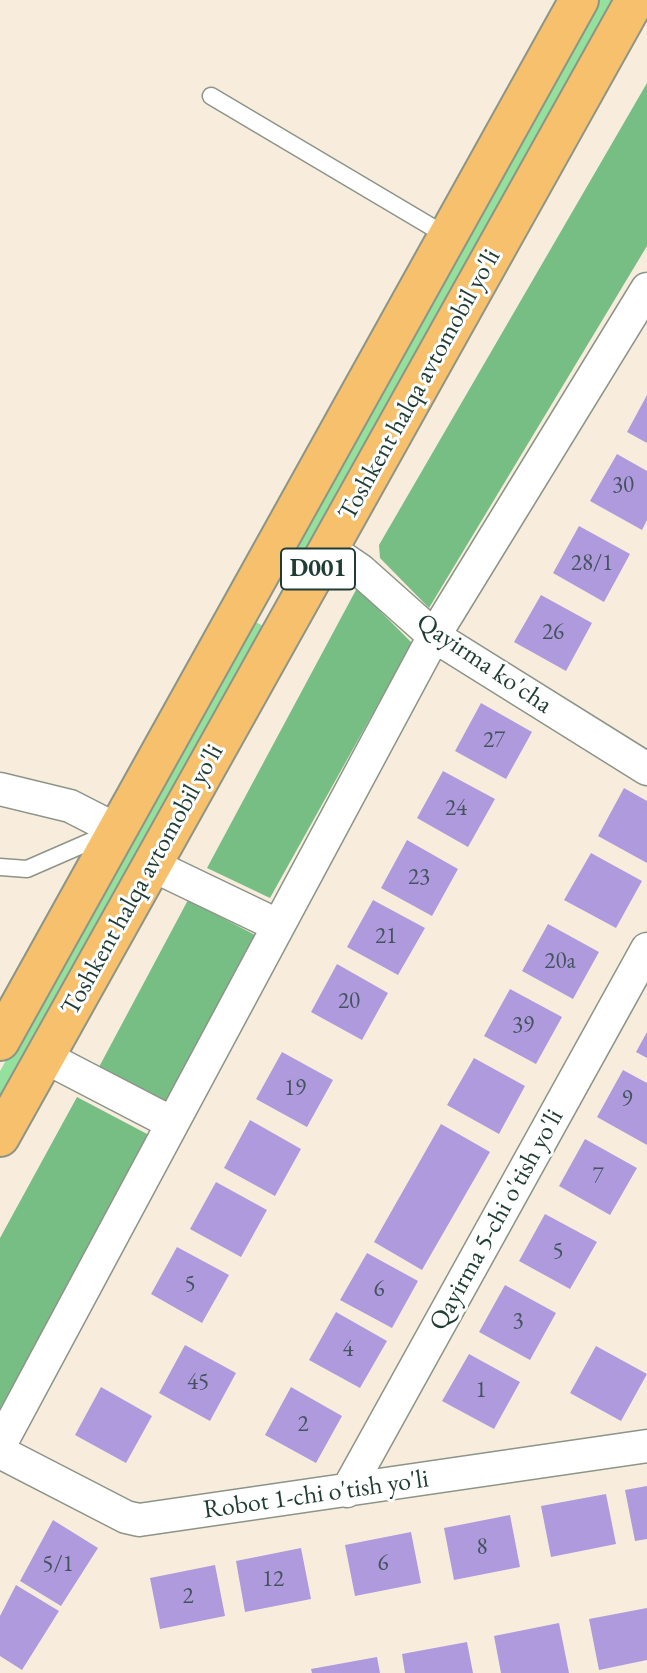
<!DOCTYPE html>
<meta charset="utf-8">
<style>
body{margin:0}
canvas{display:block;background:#f8eddd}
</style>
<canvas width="647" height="1673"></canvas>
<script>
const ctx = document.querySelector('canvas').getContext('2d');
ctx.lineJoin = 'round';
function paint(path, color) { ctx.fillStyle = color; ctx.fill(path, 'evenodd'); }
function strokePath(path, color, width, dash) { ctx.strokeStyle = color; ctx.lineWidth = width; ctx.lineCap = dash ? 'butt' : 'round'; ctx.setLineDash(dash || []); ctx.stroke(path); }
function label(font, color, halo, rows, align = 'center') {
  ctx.font = font + ' "EB Garamond",serif'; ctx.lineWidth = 6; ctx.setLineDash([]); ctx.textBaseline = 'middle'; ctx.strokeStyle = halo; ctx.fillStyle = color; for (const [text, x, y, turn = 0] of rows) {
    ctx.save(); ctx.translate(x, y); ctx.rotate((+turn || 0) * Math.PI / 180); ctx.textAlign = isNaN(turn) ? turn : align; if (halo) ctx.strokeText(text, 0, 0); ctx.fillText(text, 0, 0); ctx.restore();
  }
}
paint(new Path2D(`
 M 598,0 L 616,0 L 300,569 L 286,561 Z
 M 250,619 L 269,629 L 0,1114 L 0,1071 Z`), '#94e09d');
paint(new Path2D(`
 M 647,83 L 647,246 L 429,608 L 380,558 L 379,545 Z
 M 357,588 L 412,643 L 270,898 L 207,868 Z
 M 188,900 L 257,936 L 168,1103 L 99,1067 Z
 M 77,1097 L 149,1135 L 0,1409 L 0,1238 Z`), '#77be84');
paint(new Path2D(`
 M 647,395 L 647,443 L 627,432 Z
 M 617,454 L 647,471 L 647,520 L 642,530 L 590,501 Z
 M 579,526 L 630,554 L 604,602 L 553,573 Z
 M 541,595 L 592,623 L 566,671 L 514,642 Z
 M 481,703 L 532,732 L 506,779 L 455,751 Z
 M 443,771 L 495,799 L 468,847 L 417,818 Z
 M 624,788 L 647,801 L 647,863 L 598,836 Z
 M 407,840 L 458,869 L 432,916 L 381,888 Z
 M 591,853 L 642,881 L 616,928 L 564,900 Z
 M 373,900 L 425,928 L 398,975 L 347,947 Z
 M 548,924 L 599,952 L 573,999 L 522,971 Z
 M 337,964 L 388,993 L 362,1040 L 311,1012 Z
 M 510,989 L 562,1017 L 536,1064 L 484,1036 Z
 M 647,1032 L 647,1058 L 636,1052 Z
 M 282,1052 L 333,1080 L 307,1127 L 256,1099 Z
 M 474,1058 L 525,1086 L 499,1134 L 447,1105 Z
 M 623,1070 L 647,1083 L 647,1145 L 597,1117 Z
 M 250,1120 L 301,1149 L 275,1196 L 224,1168 Z
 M 441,1124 L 490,1152 L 422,1270 L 374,1242 Z
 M 585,1139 L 637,1168 L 610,1215 L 559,1186 Z
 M 216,1182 L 267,1210 L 241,1257 L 190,1229 Z
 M 545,1214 L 597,1242 L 570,1289 L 519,1261 Z
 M 177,1247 L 229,1275 L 202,1323 L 151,1294 Z
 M 367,1253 L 418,1281 L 392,1328 L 340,1300 Z
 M 505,1285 L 556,1313 L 530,1360 L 479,1332 Z
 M 336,1312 L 387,1341 L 360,1388 L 309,1360 Z
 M 185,1345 L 236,1373 L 210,1421 L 159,1393 Z
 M 596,1346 L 647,1374 L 621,1421 L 570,1393 Z
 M 469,1354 L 520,1382 L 494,1429 L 442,1401 Z
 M 101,1387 L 152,1416 L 126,1463 L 75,1435 Z
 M 291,1387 L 342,1416 L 316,1463 L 265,1435 Z
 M 647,1486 L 647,1539 L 635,1541 L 625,1490 Z
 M 606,1494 L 616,1544 L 551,1557 L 541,1506 Z
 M 510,1515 L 520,1567 L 454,1580 L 444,1528 Z
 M 53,1520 L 98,1548 L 61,1606 L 20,1581 Z
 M 411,1532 L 421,1583 L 355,1596 L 345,1545 Z
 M 301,1548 L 311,1599 L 245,1612 L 236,1561 Z
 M 215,1565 L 225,1616 L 160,1629 L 150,1578 Z
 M 16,1585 L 59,1611 L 22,1670 L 0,1656 L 0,1616 Z
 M 647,1608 L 647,1660 L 599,1670 L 589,1619 Z
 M 559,1623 L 569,1673 L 501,1673 L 494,1636 Z
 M 467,1642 L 473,1673 L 405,1673 L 402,1654 Z
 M 377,1657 L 380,1673 L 312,1673 L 311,1669 Z`), '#af9add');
const lane = new Path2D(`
 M 211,96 L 447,236
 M 0,867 L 27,869 L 105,835`);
const street = new Path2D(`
 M 329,549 L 360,570 L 434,636 L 647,769
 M 0,789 L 70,806 L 117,830
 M 152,865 L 277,925
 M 45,1057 L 172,1123
 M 0,1445 L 434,636 L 647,289
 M 0,1452 L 126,1517 L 139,1520 L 647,1446
 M 347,1491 L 647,949`);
const highway = new Path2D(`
 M 0,1041 L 579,0
 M 0,1137 L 635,0`);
strokePath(lane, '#8c9588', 19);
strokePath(street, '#8c9588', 35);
strokePath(highway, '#8c9588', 42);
strokePath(lane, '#fff', 16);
strokePath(street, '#fff', 32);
strokePath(highway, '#f7c06c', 38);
label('23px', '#43545e', null, [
 ["30",623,486],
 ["28/1",592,564],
 ["26",553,633],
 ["27",494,741],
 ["24",456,809],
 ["23",419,878],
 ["21",386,937],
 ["20а",560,962],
 ["20",349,1002],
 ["39",523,1026],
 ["19",295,1089],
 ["9",627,1100],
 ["7",598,1177],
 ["5",558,1252],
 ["5",190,1285],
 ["6",379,1290],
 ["3",518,1322],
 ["4",348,1350],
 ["45",198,1383],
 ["1",481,1391],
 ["2",303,1425],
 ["8",482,1548],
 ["6",383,1564],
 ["5/1",58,1565],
 ["12",273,1580],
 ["2",188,1597]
]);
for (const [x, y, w] of [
 [318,569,74]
]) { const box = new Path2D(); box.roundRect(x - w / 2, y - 20.5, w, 41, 5); ctx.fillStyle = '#fff'; ctx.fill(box); strokePath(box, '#1f3d34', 2); }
label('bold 24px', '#1f3d34', null, [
 ["D001",318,569]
]);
label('26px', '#1f3d34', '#fff', [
 ["Toshkent halqa avtomobil yo'li",420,385,-61],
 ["Qayirma ko'cha",484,664,34],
 ["Toshkent halqa avtomobil yo'li",143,880,-61],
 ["Qayirma 5-chi o'tish yo'li",497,1220,-61],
 ["Robot 1-chi o'tish yo'li",316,1495,-8]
]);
</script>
